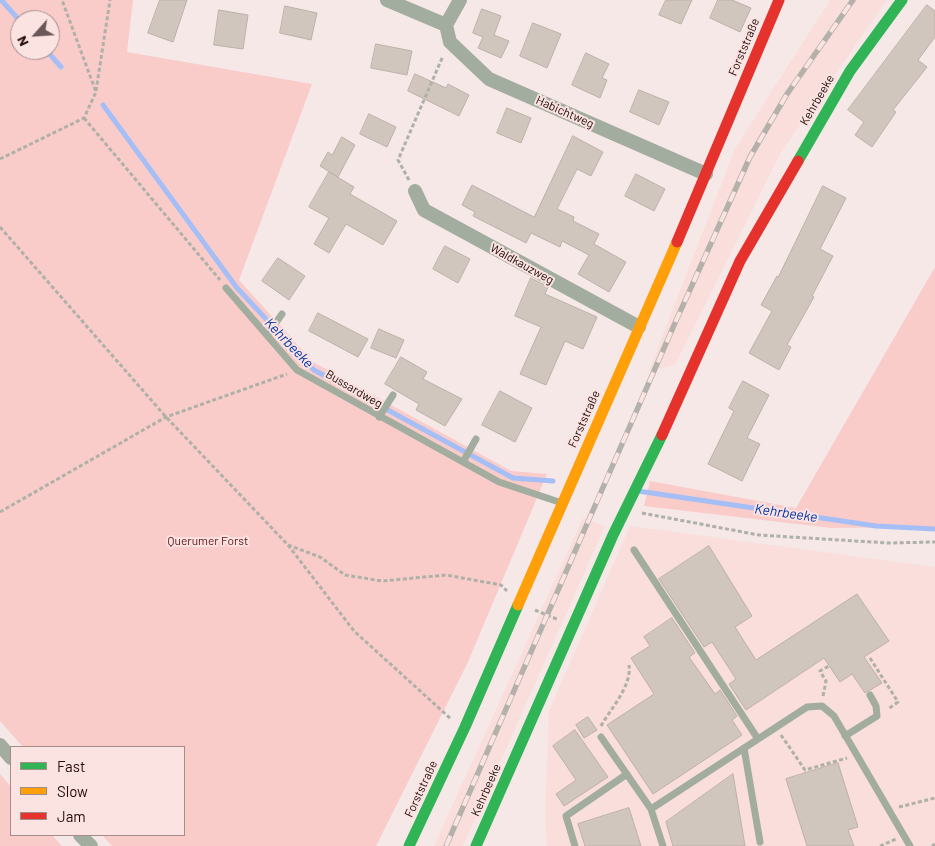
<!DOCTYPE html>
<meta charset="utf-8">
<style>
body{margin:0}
#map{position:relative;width:935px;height:846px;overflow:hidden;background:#f5e8e7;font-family:Barlow,sans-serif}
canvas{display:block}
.legend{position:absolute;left:10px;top:746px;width:175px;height:90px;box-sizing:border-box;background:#fbe3e1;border:1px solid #a38d8b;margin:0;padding:6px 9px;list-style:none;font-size:15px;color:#1e0b0a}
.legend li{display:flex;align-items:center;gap:10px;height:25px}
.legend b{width:25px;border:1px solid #a38d8b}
.north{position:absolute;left:10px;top:10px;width:50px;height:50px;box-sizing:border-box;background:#fbe3e1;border:1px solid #a38d8b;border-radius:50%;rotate:244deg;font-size:14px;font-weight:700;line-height:20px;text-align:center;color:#1e0b0a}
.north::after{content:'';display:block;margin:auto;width:18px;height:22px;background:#695857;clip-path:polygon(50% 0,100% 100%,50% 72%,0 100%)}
</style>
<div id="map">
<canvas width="935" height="846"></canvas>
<ul class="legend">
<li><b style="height:6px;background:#30b455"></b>Fast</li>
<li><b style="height:6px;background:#ff9f0a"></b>Slow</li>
<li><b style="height:6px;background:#e5322d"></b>Jam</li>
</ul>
<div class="north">N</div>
</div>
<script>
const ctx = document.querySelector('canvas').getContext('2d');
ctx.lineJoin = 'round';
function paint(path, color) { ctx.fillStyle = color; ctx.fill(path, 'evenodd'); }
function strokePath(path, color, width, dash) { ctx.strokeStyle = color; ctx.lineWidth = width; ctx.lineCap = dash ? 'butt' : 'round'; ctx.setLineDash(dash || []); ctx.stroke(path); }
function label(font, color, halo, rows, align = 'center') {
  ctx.font = font + ' Barlow,sans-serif'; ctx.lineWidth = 4; ctx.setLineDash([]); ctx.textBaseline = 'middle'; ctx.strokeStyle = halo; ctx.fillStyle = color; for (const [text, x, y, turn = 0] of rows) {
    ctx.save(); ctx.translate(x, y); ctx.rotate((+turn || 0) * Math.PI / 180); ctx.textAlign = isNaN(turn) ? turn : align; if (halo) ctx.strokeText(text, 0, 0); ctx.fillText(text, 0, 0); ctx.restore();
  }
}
paint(new Path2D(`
 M 830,0 L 887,0 L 781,152 L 675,365 L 649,371 L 735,149 Z
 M 583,518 L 605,526 L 463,846 L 434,846 Z
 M 630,526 L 935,567 L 935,846 L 547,846 L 545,819 L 549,711 Z`), '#f9dedb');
paint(new Path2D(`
 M 0,0 L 133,0 L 127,52 L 312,84 L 239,280 L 313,362 L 511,471 L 547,474 L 468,662 L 376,846 L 112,846 L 102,835 L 184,835 L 184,747 L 23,747 L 0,721 ZM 20,20 L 50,20 L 50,50 L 20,50 Z
 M 935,267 L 935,527 L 831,528 L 644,506 L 650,481 L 796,508 Z
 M 0,774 L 11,787 L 11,835 L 52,835 L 62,846 L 0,846 Z`), '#f9ccca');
strokePath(new Path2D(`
 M 1,0 L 20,21
 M 46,50 L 61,67
 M 103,105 L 237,288 L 314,370 L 513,478 L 553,481
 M 638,491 L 876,526 L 935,529`), '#a5bef6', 5);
const building = new Path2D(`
 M 160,0 L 187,0 L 173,42 L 148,33 Z
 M 666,0 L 692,0 L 681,24 L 659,15 Z
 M 718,0 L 732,0 L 751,8 L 740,32 L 710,18 Z
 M 927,5 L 935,11 L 935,37 L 918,60 L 927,67 L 893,110 L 896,112 L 872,147 L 855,135 L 864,122 L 848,110 Z
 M 285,6 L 317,13 L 311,40 L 280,33 Z
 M 482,9 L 501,16 L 494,35 L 509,41 L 501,58 L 478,48 L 483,37 L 473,33 Z
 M 219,10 L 248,15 L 243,49 L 214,45 Z
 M 533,23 L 561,34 L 547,68 L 520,56 Z
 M 376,44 L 412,51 L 407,75 L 371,68 Z
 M 586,53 L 609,64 L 602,78 L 607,80 L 600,98 L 572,85 Z
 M 415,74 L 446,88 L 448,84 L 469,95 L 459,116 L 408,91 Z
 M 639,90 L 669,102 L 659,125 L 630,112 Z
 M 507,108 L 531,118 L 521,143 L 497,133 Z
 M 369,114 L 396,127 L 387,147 L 360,134 Z
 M 573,136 L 603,152 L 591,176 L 577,169 L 557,209 L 574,217 L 573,221 L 599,234 L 594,244 L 626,262 L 609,292 L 578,274 L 589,255 L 562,241 L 560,247 L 531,233 L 526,243 L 473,216 L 475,212 L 462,205 L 472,185 L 534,217 Z
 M 342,137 L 355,145 L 338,177 L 320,166 L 328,152 L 332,155 Z
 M 329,172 L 354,187 L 350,194 L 397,221 L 383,245 L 346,224 L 329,253 L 314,244 L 329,218 L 309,207 Z
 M 636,174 L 665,189 L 654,211 L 625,196 Z
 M 823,186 L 846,198 L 820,249 L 833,256 L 812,296 L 814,297 L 787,345 L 791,347 L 779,370 L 749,353 L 772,311 L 761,305 L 777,276 L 778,277 Z
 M 445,246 L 470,259 L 458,283 L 433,269 Z
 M 278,258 L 305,276 L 289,300 L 262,281 Z
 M 531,278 L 548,287 L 545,294 L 597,317 L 583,349 L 565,341 L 546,385 L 520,374 L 541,327 L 515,316 Z
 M 318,313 L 368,339 L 358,357 L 309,331 Z
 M 379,329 L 404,340 L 396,358 L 371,348 Z
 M 401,357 L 427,372 L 423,379 L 462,399 L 445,426 L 416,410 L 419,404 L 385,384 Z
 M 743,381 L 769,395 L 747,438 L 760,444 L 742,481 L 708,464 L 734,411 L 729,408 Z
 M 500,391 L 532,408 L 515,442 L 482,425 Z
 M 709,546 L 752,616 L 735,627 L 756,660 L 857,594 L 889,641 L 864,657 L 882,683 L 865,693 L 852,674 L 840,682 L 824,658 L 746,710 L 729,684 L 736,679 L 712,642 L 704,647 L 659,579 Z
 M 672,618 L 695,653 L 689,657 L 715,694 L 720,690 L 737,716 L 732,720 L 742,735 L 653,794 L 607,725 L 654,694 L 631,658 L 650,646 L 644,637 Z
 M 588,717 L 597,730 L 584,738 L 576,725 Z
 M 575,730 L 608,777 L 564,806 L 556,794 L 576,780 L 553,746 Z
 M 838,763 L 858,827 L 848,830 L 854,846 L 807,846 L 786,779 Z
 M 733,774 L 745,846 L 673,846 L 666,822 Z
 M 629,808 L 641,846 L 585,846 L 578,824 Z`);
paint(building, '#d1c6bd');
strokePath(building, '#bcb1a8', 1);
strokePath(new Path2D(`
 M 96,91 L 110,0
 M 84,118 L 220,280
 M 0,159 L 84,118 L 96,92 L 62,0
 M 409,180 L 398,160 L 443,56
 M 0,227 L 166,417 L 288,545 L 320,557 L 345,575 L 382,581 L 446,575 L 501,585 L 507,591
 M 0,512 L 166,417 L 287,374
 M 642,513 L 759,535 L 888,543 L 935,542
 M 288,545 L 354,631 L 451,719
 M 535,610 L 559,620
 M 870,658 L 898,702 L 888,709
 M 823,696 L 826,681 L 820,671 L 829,666
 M 601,726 C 611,708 632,686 629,665
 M 781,735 L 805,770 L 847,758
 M 899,807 L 935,798
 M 880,846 L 896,839
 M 932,846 L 935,844`), '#afb0a7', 3, [4, 2.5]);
strokePath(new Path2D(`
 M 226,288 L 297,370 L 499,482 L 562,503
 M 268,334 L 282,314
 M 379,417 L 393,395
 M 463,462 L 476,439
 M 634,550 L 758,739
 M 845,736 L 877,716 L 876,706 L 870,695
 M 601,737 L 651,809
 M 744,748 L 760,842
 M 575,846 L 566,816 L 627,774
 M 663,846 L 651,809 L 807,707 L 822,706 L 834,716 L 910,846`), '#a3ad9f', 7);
strokePath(new Path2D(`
 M 387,0 L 446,25 L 450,42 L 489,79 L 706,174
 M 446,25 L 460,0
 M 415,191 L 424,210 L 639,327
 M 0,745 L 11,758
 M 80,835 L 91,846`), '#a3ad9f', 14);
strokePath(new Path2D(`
 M 798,161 L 850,71 L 902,0
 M 409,846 L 465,727 L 518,605
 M 476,846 L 613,535 L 662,435`), '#30b455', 11);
strokePath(new Path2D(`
 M 518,605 L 677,242`), '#ff9f0a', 11);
strokePath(new Path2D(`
 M 677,242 L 779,0
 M 662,435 L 740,261 L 798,161`), '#e5322d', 11);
const rail = new Path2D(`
 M 446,846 L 675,323 L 750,157 L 787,94 L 853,0`);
strokePath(rail, '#b4b1ab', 5.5);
strokePath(rail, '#fbe3e1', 4, [11]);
label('12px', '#1e0b0a', '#fbe3e1', [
 ["Forststraße",744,47,-67],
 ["Kehrbeeke",817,100,-60],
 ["Habichtweg",565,112,24],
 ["Waldkauzweg",522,264,29],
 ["Bussardweg",354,389,30],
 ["Forststraße",584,419,-66],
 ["Forststraße",421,789,-65],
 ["Kehrbeeke",486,790,-66]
]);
label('12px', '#601016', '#fbe3e1', [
 ["Querumer Forst",208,541]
]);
label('italic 14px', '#0537a8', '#fbe3e1', [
 ["Kehrbeeke",289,343,46],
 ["Kehrbeeke",786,513,8]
]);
</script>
